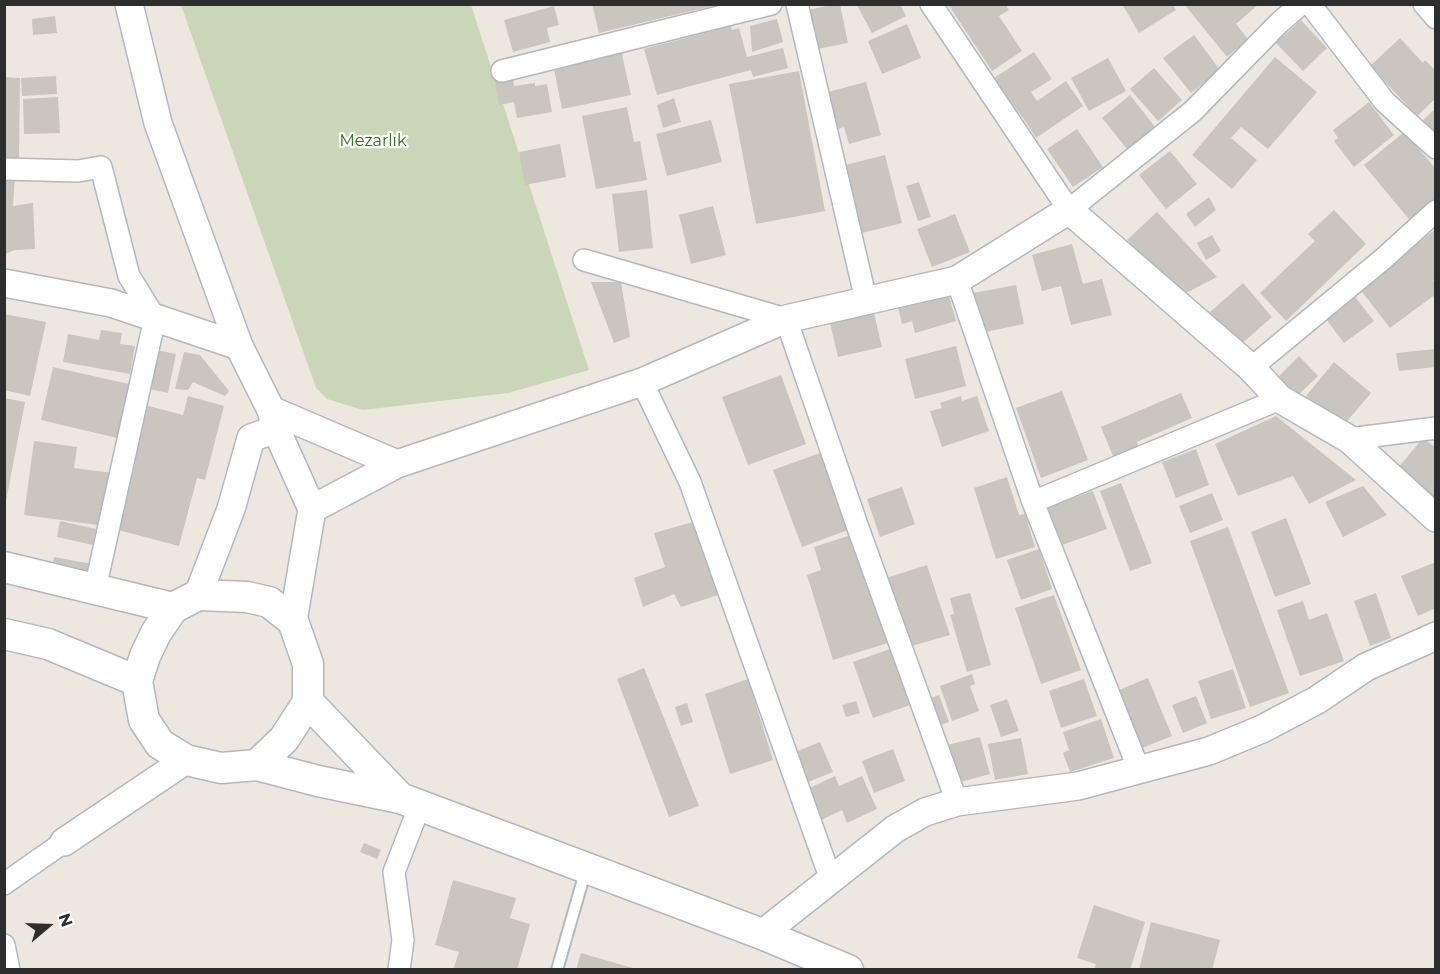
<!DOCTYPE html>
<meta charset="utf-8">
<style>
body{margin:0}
#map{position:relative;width:1440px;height:974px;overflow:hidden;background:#eee7e0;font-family:Montserrat,sans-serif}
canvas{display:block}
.frame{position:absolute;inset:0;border:6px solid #2d2d2d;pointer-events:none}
.north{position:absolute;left:18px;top:896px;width:60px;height:60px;-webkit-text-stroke:4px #fff;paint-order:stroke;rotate:71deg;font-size:16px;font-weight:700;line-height:24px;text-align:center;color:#2d2d2d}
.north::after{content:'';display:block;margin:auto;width:21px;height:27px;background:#2d2d2d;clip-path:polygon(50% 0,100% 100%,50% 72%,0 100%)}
</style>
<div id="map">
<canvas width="1440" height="974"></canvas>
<div class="frame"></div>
<div class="north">N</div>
</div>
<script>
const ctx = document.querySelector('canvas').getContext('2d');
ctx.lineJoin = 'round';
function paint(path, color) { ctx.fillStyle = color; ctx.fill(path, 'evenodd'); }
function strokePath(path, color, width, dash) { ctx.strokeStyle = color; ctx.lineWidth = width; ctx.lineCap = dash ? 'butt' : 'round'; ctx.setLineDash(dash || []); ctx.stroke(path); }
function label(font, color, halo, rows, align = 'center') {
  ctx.font = font + ' Montserrat,sans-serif'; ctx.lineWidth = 4.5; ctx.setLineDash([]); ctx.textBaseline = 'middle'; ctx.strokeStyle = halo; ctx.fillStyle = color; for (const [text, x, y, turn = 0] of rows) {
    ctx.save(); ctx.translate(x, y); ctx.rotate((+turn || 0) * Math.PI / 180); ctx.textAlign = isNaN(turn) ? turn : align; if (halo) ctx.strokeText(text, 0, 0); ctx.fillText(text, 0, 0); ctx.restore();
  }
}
paint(new Path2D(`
 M 181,5 L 471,5 L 589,370 L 508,393 L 363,410 L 327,399 L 316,388 Z`), '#c9d7b8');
paint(new Path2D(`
 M 592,4 L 716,4 L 716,5 L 599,33 Z
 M 835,4 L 840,4 L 848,43 L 812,50 L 804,11 Z
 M 859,4 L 900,4 L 906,16 L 872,33 L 857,5 Z
 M 948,4 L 1005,4 L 1009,10 L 999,16 L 1022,51 L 992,71 Z
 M 1122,4 L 1173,4 L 1176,10 L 1139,33 Z
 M 1184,4 L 1259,4 L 1236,24 L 1248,39 L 1227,57 Z
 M 554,6 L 559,25 L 547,28 L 550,42 L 513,52 L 504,20 Z
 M 55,16 L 57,33 L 33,35 L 32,19 Z
 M 777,19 L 783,42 L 752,52 L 750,26 Z
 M 1301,20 L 1327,48 L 1303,71 L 1276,43 Z
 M 907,24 L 921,58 L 882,74 L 868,41 Z
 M 731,26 L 732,30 L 739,28 L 747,57 L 783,48 L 788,68 L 753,77 L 751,70 L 657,95 L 644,49 Z
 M 1194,35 L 1220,70 L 1191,93 L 1163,58 Z
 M 1400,38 L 1423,63 L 1425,60 L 1436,71 L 1436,98 L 1417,116 L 1370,66 Z
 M 621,50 L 631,95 L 562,109 L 553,64 Z
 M 1034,52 L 1052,79 L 1031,92 L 1037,101 L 1066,81 L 1083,106 L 1036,138 L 1024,119 L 1006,96 L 994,78 Z
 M 1275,57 L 1317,92 L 1268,149 L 1241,127 L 1231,138 L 1257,160 L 1232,189 L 1192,155 Z
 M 1108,58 L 1126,91 L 1089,111 L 1071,78 Z
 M 1154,68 L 1182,100 L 1158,121 L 1130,89 Z
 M 799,71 L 825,211 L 756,224 L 729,84 Z
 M 512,74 L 514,86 L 535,83 L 535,86 L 547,84 L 552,112 L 517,118 L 514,102 L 499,105 L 494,77 Z
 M 56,76 L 57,94 L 22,96 L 21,78 Z
 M 4,77 L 20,78 L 19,160 L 4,160 Z
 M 866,82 L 881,135 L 849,144 L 844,127 L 838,129 L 828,92 Z
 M 1130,95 L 1155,127 L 1127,149 L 1102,118 Z
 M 58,97 L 60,133 L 24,134 L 23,99 Z
 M 674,98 L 681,122 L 663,128 L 657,105 Z
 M 1369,102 L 1394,135 L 1354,167 L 1334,141 L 1338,138 L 1333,130 Z
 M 627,107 L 634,142 L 640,141 L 647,180 L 596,189 L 582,116 Z
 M 1436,108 L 1436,137 L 1421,122 Z
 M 711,120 L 722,162 L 667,176 L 656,134 Z
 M 1077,129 L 1103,167 L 1073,187 L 1047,149 Z
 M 1404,132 L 1436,169 L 1436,204 L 1412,223 L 1364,165 Z
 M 560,144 L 566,177 L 525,185 L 519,152 Z
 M 1170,151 L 1197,184 L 1166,209 L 1139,175 Z
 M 885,155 L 902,223 L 858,234 L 841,166 Z
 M 4,177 L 15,177 L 13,206 L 33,203 L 35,249 L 14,250 L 4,255 Z
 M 919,182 L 931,217 L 918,221 L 906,186 Z
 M 647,190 L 653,248 L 619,252 L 612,194 Z
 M 1209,197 L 1216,210 L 1195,227 L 1186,214 Z
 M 713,206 L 726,255 L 691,264 L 679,215 Z
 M 1334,210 L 1366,244 L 1286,321 L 1260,293 L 1315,241 L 1308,234 Z
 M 1157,212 L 1217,277 L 1186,293 L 1182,289 L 1177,293 L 1127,240 Z
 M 955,214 L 970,252 L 932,267 L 917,229 Z
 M 1436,229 L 1436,278 L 1433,280 L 1436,284 L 1436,294 L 1390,328 L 1359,288 Z
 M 1212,235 L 1221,251 L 1206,260 L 1197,243 Z
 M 1072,244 L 1083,284 L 1102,279 L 1112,315 L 1071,325 L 1061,286 L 1042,291 L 1032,255 Z
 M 591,282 L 621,282 L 630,337 L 614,343 Z
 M 1243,283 L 1272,317 L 1239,346 L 1210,312 Z
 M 1016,285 L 1024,324 L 981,333 L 973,293 Z
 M 948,292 L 956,321 L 915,333 L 912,321 L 902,324 L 898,307 Z
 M 1352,293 L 1374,321 L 1344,343 L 1323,315 Z
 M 874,313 L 882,347 L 838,357 L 830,323 Z
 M 4,314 L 46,322 L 30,396 L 4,390 Z
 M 101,330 L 122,333 L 120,344 L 135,346 L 130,374 L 63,362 L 68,334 L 99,340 Z
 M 956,346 L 966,386 L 915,399 L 905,359 Z
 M 1436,349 L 1436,367 L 1399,371 L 1396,353 Z
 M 156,350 L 176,354 L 168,393 L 149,389 Z
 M 184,352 L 200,355 L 229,391 L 225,396 L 193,382 L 188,390 L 175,389 Z
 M 1299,356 L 1318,376 L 1297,396 L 1279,376 Z
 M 1334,362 L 1371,393 L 1342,427 L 1306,396 Z
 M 53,367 L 129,384 L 117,438 L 41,420 Z
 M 781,375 L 806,444 L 748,465 L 722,397 Z
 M 1062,391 L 1088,460 L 1041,478 L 1016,408 Z
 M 1181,393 L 1192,418 L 1137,442 L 1140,451 L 1115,461 L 1101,427 Z
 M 188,396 L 224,406 L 205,480 L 197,478 L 179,546 L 118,530 L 136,460 L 131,459 L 145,405 L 183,415 Z
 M 961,396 L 962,401 L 977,396 L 989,431 L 942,447 L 930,411 L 942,408 L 940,403 Z
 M 4,398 L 25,402 L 6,501 L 4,501 Z
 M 1276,416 L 1356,480 L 1309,504 L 1293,476 L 1238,496 L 1215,444 Z
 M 1423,438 L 1436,448 L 1436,499 L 1398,468 Z
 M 34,441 L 77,447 L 74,468 L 112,473 L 105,526 L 24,515 Z
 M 1196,449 L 1209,485 L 1176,498 L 1162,462 Z
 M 820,453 L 848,530 L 802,547 L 773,470 Z
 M 1007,477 L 1019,515 L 1025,514 L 1035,547 L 996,559 L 974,488 Z
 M 1121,483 L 1152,563 L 1130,571 L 1100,491 Z
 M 1363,486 L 1387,515 L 1343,537 L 1325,502 Z
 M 902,487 L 915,524 L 880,537 L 867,499 Z
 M 1093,491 L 1107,529 L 1062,545 L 1048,507 Z
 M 1212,493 L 1223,520 L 1190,533 L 1179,506 Z
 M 1286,518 L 1311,584 L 1275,597 L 1251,532 Z
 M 60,521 L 96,529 L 93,545 L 57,537 Z
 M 696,521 L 721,594 L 681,607 L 674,594 L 643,607 L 634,578 L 665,567 L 654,533 Z
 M 1228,527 L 1289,693 L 1250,707 L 1190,541 Z
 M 854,534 L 888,643 L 833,660 L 807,575 L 821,570 L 814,547 Z
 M 1039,549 L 1052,589 L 1021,600 L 1007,560 Z
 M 54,557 L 92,564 L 89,580 L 51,572 Z
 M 1436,562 L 1436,608 L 1418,616 L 1401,576 Z
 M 927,565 L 950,635 L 908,647 L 886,578 Z
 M 970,593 L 991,665 L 967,672 L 950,615 L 954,614 L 950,598 Z
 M 1376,593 L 1391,638 L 1370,646 L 1354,601 Z
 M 1054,595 L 1081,670 L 1041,684 L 1015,608 Z
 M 1303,601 L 1309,620 L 1327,613 L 1344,661 L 1300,676 L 1277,610 Z
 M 890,649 L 910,705 L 873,718 L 853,662 Z
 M 644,668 L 699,806 L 669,817 L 617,679 Z
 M 1233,669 L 1246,708 L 1211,719 L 1198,681 Z
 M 972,674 L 975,684 L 970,686 L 979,711 L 952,721 L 940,686 Z
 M 1148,678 L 1172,736 L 1137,750 L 1114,692 Z
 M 748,679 L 773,760 L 730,774 L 705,694 Z
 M 1084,679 L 1097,716 L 1061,728 L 1049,691 Z
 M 939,695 L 949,722 L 933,728 L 923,701 Z
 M 1196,696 L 1207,723 L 1183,733 L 1172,705 Z
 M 1007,699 L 1019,731 L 1001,737 L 990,705 Z
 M 856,701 L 860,713 L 846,717 L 842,705 Z
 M 687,703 L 693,722 L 681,726 L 675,707 Z
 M 1101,719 L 1114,758 L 1070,772 L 1063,753 L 1069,750 L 1063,732 Z
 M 980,737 L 990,774 L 957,783 L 947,745 Z
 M 1021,738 L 1028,774 L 995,780 L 988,744 Z
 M 820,742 L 833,772 L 808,782 L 795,752 Z
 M 893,749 L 905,781 L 874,793 L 862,761 Z
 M 835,776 L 839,786 L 862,776 L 877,809 L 847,823 L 842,810 L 819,821 L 805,790 Z
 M 364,843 L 381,850 L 377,859 L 360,852 Z
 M 453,880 L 516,898 L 510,918 L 530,924 L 517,970 L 453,970 L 459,952 L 435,945 Z
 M 1094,905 L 1145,922 L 1130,970 L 1094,970 L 1096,964 L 1077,958 Z
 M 1151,922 L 1220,940 L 1212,970 L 1139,970 Z
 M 581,953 L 636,969 L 636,970 L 576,970 Z`), '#cac5be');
const service = new Path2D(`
 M 557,970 L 586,869`);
const minor = new Path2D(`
 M 797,4 L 866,300
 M 931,4 L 1069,210 L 1193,111 L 1279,23 L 1301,4
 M 1310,4 L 1385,102 L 1436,148
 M 1424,4 L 1436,18
 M 502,71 L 771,4
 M 4,169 L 78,171 L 101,167 L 129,276 L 155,318 L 95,589
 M 584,260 L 786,319 L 857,525 L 957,802
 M 957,280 L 1033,502 L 1139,770
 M 1251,368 L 1383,259 L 1436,211
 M 642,382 L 690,482 L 831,880
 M 1349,439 L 1436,428
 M 1033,502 L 1280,399
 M 4,884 L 64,842
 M 4,945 L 9,970
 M 399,970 L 403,940 L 394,872 L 420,805`);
const tertiary = new Path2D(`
 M 129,4 L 158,123 L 239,346 L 271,410 L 276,429 L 312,509 L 293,621
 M 4,283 L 111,303 L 239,346
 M 271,410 L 397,464 L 642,382 L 786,319 L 957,280 L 1069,210 L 1251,368 L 1280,399 L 1349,439 L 1436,518
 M 312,509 L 397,464
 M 198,595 L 231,509 L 251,438 L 276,429
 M 64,842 L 186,760
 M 762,934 L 895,829 L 925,812 L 957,802 L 1078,786 L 1209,751 L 1262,729 L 1317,700 L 1366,667 L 1436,636`);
const secondary = new Path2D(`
 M 4,567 L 173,608
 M 198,595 L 247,597 L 269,602 L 293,621 L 308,664 L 308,702 L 284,739 L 257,765 L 221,768 L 186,760 L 160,744 L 144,720 L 137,681 L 145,656 L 156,633 L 173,608 Z
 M 4,634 L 48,644 L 137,681
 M 308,702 L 400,798
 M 257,765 L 318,781 L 400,798 L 762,934 L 848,970`);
strokePath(service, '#b3b7c0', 14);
strokePath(minor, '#b3b7c0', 24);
strokePath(tertiary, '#b3b7c0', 30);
strokePath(secondary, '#b3b7c0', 33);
strokePath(service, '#fff', 10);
strokePath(minor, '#fff', 21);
strokePath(tertiary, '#fff', 27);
strokePath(secondary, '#fff', 30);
label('16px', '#326a1d', '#fff', [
 ["Mezarlık",373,141]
]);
</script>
